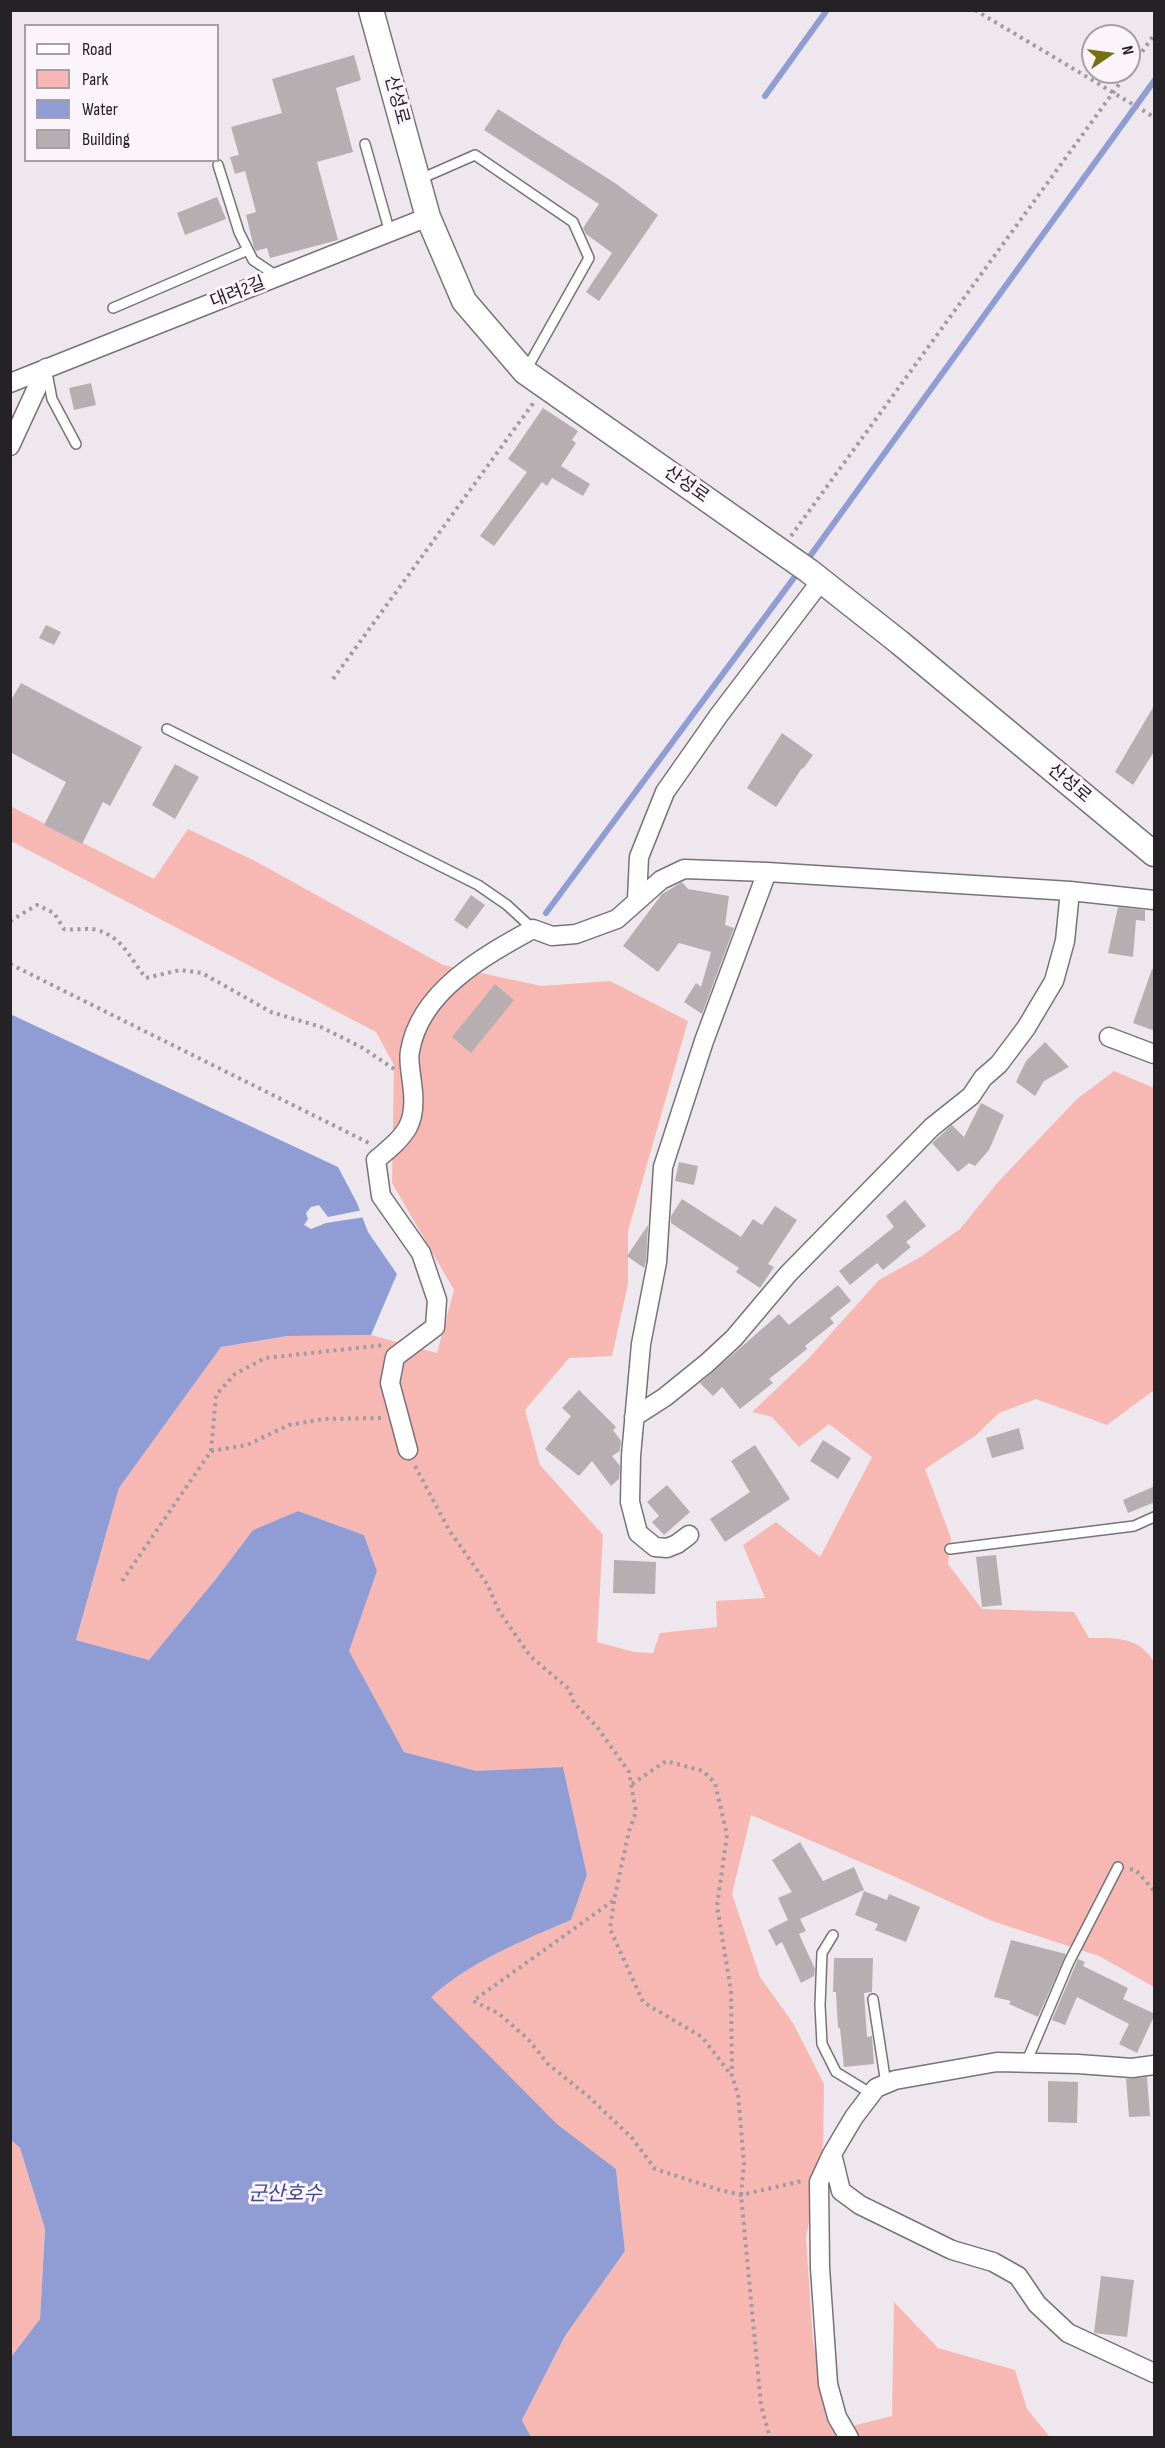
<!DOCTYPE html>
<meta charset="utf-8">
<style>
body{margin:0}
#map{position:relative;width:1165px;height:2448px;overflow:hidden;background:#eee7ed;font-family:"Sofia Sans Condensed",sans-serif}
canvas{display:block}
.frame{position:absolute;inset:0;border:12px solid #252225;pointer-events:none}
.legend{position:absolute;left:24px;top:24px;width:195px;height:138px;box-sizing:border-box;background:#fbf4fb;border:2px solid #a5a0a5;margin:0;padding:8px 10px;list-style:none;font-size:18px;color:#252225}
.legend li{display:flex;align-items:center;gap:12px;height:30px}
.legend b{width:30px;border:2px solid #a5a0a5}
.north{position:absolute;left:1081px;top:24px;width:60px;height:60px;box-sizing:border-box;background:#fbf4fb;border:2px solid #a5a0a5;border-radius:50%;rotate:77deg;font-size:16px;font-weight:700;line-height:24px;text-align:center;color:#252225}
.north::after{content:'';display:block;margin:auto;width:21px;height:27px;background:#787112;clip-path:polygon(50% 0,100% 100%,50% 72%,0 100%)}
</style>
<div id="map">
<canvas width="1165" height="2448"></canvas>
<div class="frame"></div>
<ul class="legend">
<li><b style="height:8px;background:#fff"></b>Road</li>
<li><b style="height:16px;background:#f7b8b4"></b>Park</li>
<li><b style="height:16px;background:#909dd4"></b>Water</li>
<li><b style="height:16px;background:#b7aeb1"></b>Building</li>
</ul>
<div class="north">N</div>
</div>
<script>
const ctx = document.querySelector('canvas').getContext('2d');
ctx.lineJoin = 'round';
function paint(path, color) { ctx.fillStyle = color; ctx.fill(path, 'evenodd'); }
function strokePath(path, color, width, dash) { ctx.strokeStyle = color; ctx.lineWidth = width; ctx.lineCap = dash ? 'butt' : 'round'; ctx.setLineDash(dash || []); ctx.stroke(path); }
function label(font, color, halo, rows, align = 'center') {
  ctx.font = font + ' "Sofia Sans Condensed","Noto Sans KR",sans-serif'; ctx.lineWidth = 6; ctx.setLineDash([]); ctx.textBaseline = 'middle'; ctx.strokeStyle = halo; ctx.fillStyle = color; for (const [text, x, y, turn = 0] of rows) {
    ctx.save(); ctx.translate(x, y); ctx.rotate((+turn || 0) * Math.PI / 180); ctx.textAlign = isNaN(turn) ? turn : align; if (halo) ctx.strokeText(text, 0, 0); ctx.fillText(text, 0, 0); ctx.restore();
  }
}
paint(new Path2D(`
 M 10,806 L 154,879 L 188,829 L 255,861 L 443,965 L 542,986 L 610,981 L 688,1021 L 628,1231 L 628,1284 L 612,1356 L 569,1358 L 525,1410 L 540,1465 L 603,1535 L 597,1642 L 634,1652 L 653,1653 L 660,1633 L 717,1627 L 716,1601 L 765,1598 L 743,1545 L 776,1522 L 820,1557 L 872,1457 L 829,1424 L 799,1447 L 772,1417 L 752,1412 L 808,1359 L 879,1280 L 922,1256 L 960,1229 L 998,1182 L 1077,1099 L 1114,1071 L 1154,1088 L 1154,1390 L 1107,1425 L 1036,1399 L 999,1413 L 975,1436 L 925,1469 L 951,1538 L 948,1564 L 982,1609 L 1074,1612 L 1089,1638 C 1115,1638 1139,1636 1154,1662 L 1154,1987 L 1099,1956 L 992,1921 L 891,1875 L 751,1815 L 732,1894 L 760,1977 L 793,2023 L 824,2084 L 823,2145 L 806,2238 L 813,2341 L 835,2437 L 531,2437 L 522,2420 L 565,2336 L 625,2251 L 616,2169 L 557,2124 L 430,1997 C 473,1960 520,1942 571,1920 L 587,1875 L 563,1767 L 476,1772 L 404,1752 L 348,1650 L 377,1571 L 364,1535 L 298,1511 L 253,1530 L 215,1580 L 149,1660 L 76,1640 L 119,1488 L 221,1347 L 287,1336 L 371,1335 L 437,1353 L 454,1290 L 392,1183 L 394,1065 L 376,1032 L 11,841 Z
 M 10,2139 L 20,2148 L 45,2229 L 40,2319 L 11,2357 Z
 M 894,2302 L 938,2348 L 1015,2370 L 1027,2409 L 1050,2437 L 836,2438 L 856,2425 L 892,2416 Z`), '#f7b8b4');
paint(new Path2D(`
 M 10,1014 L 338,1167 L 357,1203 L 368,1232 L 397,1274 L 371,1335 L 287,1336 L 221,1347 L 119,1488 L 76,1640 L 149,1660 L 215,1580 L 253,1530 L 298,1511 L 364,1535 L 377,1571 L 349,1651 L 404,1752 L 476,1771 L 563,1767 L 587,1875 L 571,1920 C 520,1942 473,1960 431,1997 L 557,2124 L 616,2169 L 625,2251 L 565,2336 L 522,2420 L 531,2437 L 11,2437 L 11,2357 L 40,2319 L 45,2229 L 20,2148 L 10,2139 Z`), '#909dd4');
paint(new Path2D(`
 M 319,1205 L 328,1217 L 363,1210 L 365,1217 L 326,1223 L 311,1229 L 304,1225 L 308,1219 L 306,1213 L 311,1207 Z`), '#eee7ed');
strokePath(new Path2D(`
 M 765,96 L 827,10
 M 805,563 L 1154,81
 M 546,913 L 799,571`), '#909dd4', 6);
paint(new Path2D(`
 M 354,55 L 361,80 L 336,88 L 353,152 L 317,162 L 338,240 L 270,258 L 267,248 L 256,251 L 254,248 L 246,215 L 256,212 L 245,171 L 235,174 L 230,157 L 239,155 L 231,127 L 282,113 L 272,79 Z
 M 498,109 L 615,183 L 658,215 L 599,301 L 586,292 L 612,253 L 586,234 L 583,228 L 599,204 L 484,130 Z
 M 217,197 L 226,219 L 185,235 L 177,213 Z
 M 91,383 L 96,405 L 74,410 L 69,388 Z
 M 543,408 L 578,431 L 572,440 L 576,443 L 561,466 L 590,484 L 583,496 L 552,478 L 547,486 L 542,482 L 494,546 L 480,536 L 527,472 L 508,459 Z
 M 46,625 L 61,632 L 54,645 L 39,638 Z
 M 21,683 L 142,747 L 110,806 L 103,802 L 82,844 L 44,825 L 66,782 L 10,752 L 10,702 Z
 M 1155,704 L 1155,750 L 1133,785 L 1115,772 Z
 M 782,733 L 813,755 L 803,769 L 802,768 L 776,807 L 747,788 Z
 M 175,764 L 199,777 L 175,819 L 152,805 Z
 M 682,882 L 688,889 L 729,896 L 725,925 L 734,928 L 702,1014 L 684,1002 L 696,983 L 701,987 L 711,952 L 679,943 L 658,972 L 623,946 L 662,894 Z
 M 471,895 L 485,905 L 467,929 L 454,920 Z
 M 1118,907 L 1145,910 L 1145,921 L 1136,920 L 1133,957 L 1108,953 Z
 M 1152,969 L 1155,970 L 1155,1031 L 1133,1023 Z
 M 495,984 L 514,1000 L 471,1053 L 452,1037 Z
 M 1045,1042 L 1069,1067 L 1044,1081 L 1035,1096 L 1016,1082 L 1026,1061 Z
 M 981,1103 L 1004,1115 L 989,1150 L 975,1166 L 969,1163 L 958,1172 L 932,1143 L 952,1125 L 964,1137 Z
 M 679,1162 L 698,1166 L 694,1185 L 675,1181 Z
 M 682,1199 L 741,1237 L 753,1219 L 762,1225 L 775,1206 L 797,1220 L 768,1264 L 774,1267 L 760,1288 L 736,1272 L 739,1268 L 671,1223 L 671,1216 Z
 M 905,1200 L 926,1226 L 906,1242 L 911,1247 L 883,1270 L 877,1263 L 850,1285 L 839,1271 L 894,1227 L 886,1216 Z
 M 648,1225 L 646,1261 L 644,1268 L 627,1256 Z
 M 838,1285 L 851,1301 L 830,1318 L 834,1323 L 805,1346 L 807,1349 L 769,1379 L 773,1383 L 740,1409 L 722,1387 L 713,1396 L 700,1383 L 779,1314 L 789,1325 Z
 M 579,1390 L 616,1427 L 613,1430 L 621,1441 L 620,1451 L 612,1456 L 620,1466 L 619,1479 L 611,1486 L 592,1461 L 579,1476 L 545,1449 L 571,1416 L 562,1408 Z
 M 1019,1428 L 1024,1449 L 992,1458 L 986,1438 Z
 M 823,1440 L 851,1458 L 838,1479 L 810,1461 Z
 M 755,1445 L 790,1499 L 725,1542 L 710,1519 L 750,1492 L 731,1461 Z
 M 667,1485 L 690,1512 L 664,1535 L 652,1522 L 659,1516 L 647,1502 Z
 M 1155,1486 L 1155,1502 L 1128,1513 L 1123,1500 Z
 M 996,1555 L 1002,1605 L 982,1607 L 976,1557 Z
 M 614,1560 L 656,1562 L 655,1594 L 613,1593 Z
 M 800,1842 L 823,1881 L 854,1867 L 864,1890 L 800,1919 L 806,1931 L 799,1934 L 815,1969 L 814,1976 L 801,1983 L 782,1942 L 776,1946 L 768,1930 L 788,1920 L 778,1898 L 792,1892 L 772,1860 Z
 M 864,1891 L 887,1900 L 889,1894 L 920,1907 L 906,1942 L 875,1930 L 878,1924 L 855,1915 Z
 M 1011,1940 L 1066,1954 L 1038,2017 L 1009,2004 L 1011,2001 L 994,1997 Z
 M 834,1958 L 873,1958 L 872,1992 L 864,1993 L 867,2037 L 872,2036 L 874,2064 L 844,2067 L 840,2028 L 838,2028 L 836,1992 L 833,1992 Z
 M 1078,1959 L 1085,1962 L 1083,1966 L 1128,1988 L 1123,1999 L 1155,2014 L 1137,2053 L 1119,2044 L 1129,2024 L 1077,1997 L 1065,2025 L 1052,2020 Z
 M 1147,2077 L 1150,2116 L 1129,2117 L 1126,2079 Z
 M 1048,2081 L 1078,2082 L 1077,2123 L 1048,2122 Z
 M 1101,2276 L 1134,2280 L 1127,2337 L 1094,2333 Z`), '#b7aeb1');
const service = new Path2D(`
 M 365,144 L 390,233
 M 218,165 L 239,232 L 253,260 L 278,277
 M 418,180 L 475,155 L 573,222 L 589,258 L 526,370
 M 113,308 L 248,250
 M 47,373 L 52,399 L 76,444
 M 167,729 L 478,885 L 507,905 L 533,929
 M 950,1549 L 1134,1526 L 1154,1517
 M 833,1935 L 822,1953 L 820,2005 L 822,2044 L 836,2072 L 872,2094
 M 873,1999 L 886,2084
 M 1026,2063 L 1069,1962 L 1118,1867`);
const minor = new Path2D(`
 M 10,383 L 428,217
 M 10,446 L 46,368
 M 637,899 L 639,857 L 665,792 L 719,715 L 821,581
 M 1109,1037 L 1154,1054
 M 634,1417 L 665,1397 L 707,1363 L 734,1338 L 788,1274 L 932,1127 L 971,1096 L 983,1078 L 999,1064 L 1026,1028 L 1054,981 L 1065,941 L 1070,891
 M 408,1450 L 390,1383 L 395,1357 L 435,1327 L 437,1300 L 421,1253 L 381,1196 L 376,1160 C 407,1134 418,1124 412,1083 C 411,1073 408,1060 410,1051 C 420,991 484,956 533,929 L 552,936 L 576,934 L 617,919 L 661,880 L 684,869 L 767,872 L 1070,891 L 1154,900
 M 689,1535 L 677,1544 L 667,1548 L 655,1547 L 638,1533 L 630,1502 L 631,1456 L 641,1344 L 657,1262 L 663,1167 L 704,1041 L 767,872
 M 1154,2065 L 1132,2068 L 1078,2064 L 997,2062 L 895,2080 L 876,2088 L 854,2117 L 832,2154 L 841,2191 L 860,2205 L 952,2250 L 993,2262 L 1018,2276 L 1037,2304 L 1068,2333 L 1154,2373
 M 832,2154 L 819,2182 L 820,2268 L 828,2384 L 837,2417 L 849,2438`);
const tertiary = new Path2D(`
 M 371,10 L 428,217 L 464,301 L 525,372 L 809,571 L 899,642 L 1154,854`);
strokePath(service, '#797379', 12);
strokePath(minor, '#797379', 21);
strokePath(tertiary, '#797379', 27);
strokePath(new Path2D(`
 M 975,10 L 1154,117
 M 1129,70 L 1154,35
 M 791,536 L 1128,72
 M 333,679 L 534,402
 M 10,921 L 37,905 L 54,913 L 64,929 C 75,931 87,927 97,930 C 123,937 130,959 146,978 L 180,970 L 202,973 L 271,1012 L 321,1027 L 363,1048 L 394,1069
 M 10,964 L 369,1143
 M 211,1451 L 247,1445 L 289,1425 L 324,1419 L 383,1418
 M 415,1466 L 449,1530 L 487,1584 L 499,1611 L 530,1656 L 569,1689 L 574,1703 L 597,1727 L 629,1772 L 636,1812 L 629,1831 L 614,1900 L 473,2001 L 498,2013 L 528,2039 L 548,2064 L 589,2097 L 632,2138 L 655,2169 L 720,2190 L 741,2195 L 802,2181
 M 122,1581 L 211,1451 L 216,1395 L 235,1374 L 265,1358 L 384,1345
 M 632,1784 L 666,1761 L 703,1771 L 715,1783 L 727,1835 L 717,1906 L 731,1991 L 732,2076 L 738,2094 L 744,2163 L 741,2195 L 761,2405 L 770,2438
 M 1130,1869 L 1136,1870 L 1154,1891
 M 614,1901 L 610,1929 L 643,2002 L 702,2037 L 732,2076`), '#a09ba0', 4, [3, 4.5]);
strokePath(service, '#fff', 9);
strokePath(minor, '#fff', 18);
strokePath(tertiary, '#fff', 24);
label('18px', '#252225', '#fbf4fb', [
 ["산성로",396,100,75],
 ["대려2길",238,293,-21],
 ["산성로",686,485,35],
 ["산성로",1069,784,40]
]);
label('italic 20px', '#3e498d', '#fbf4fb', [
 ["군산호수",285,2195]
]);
</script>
